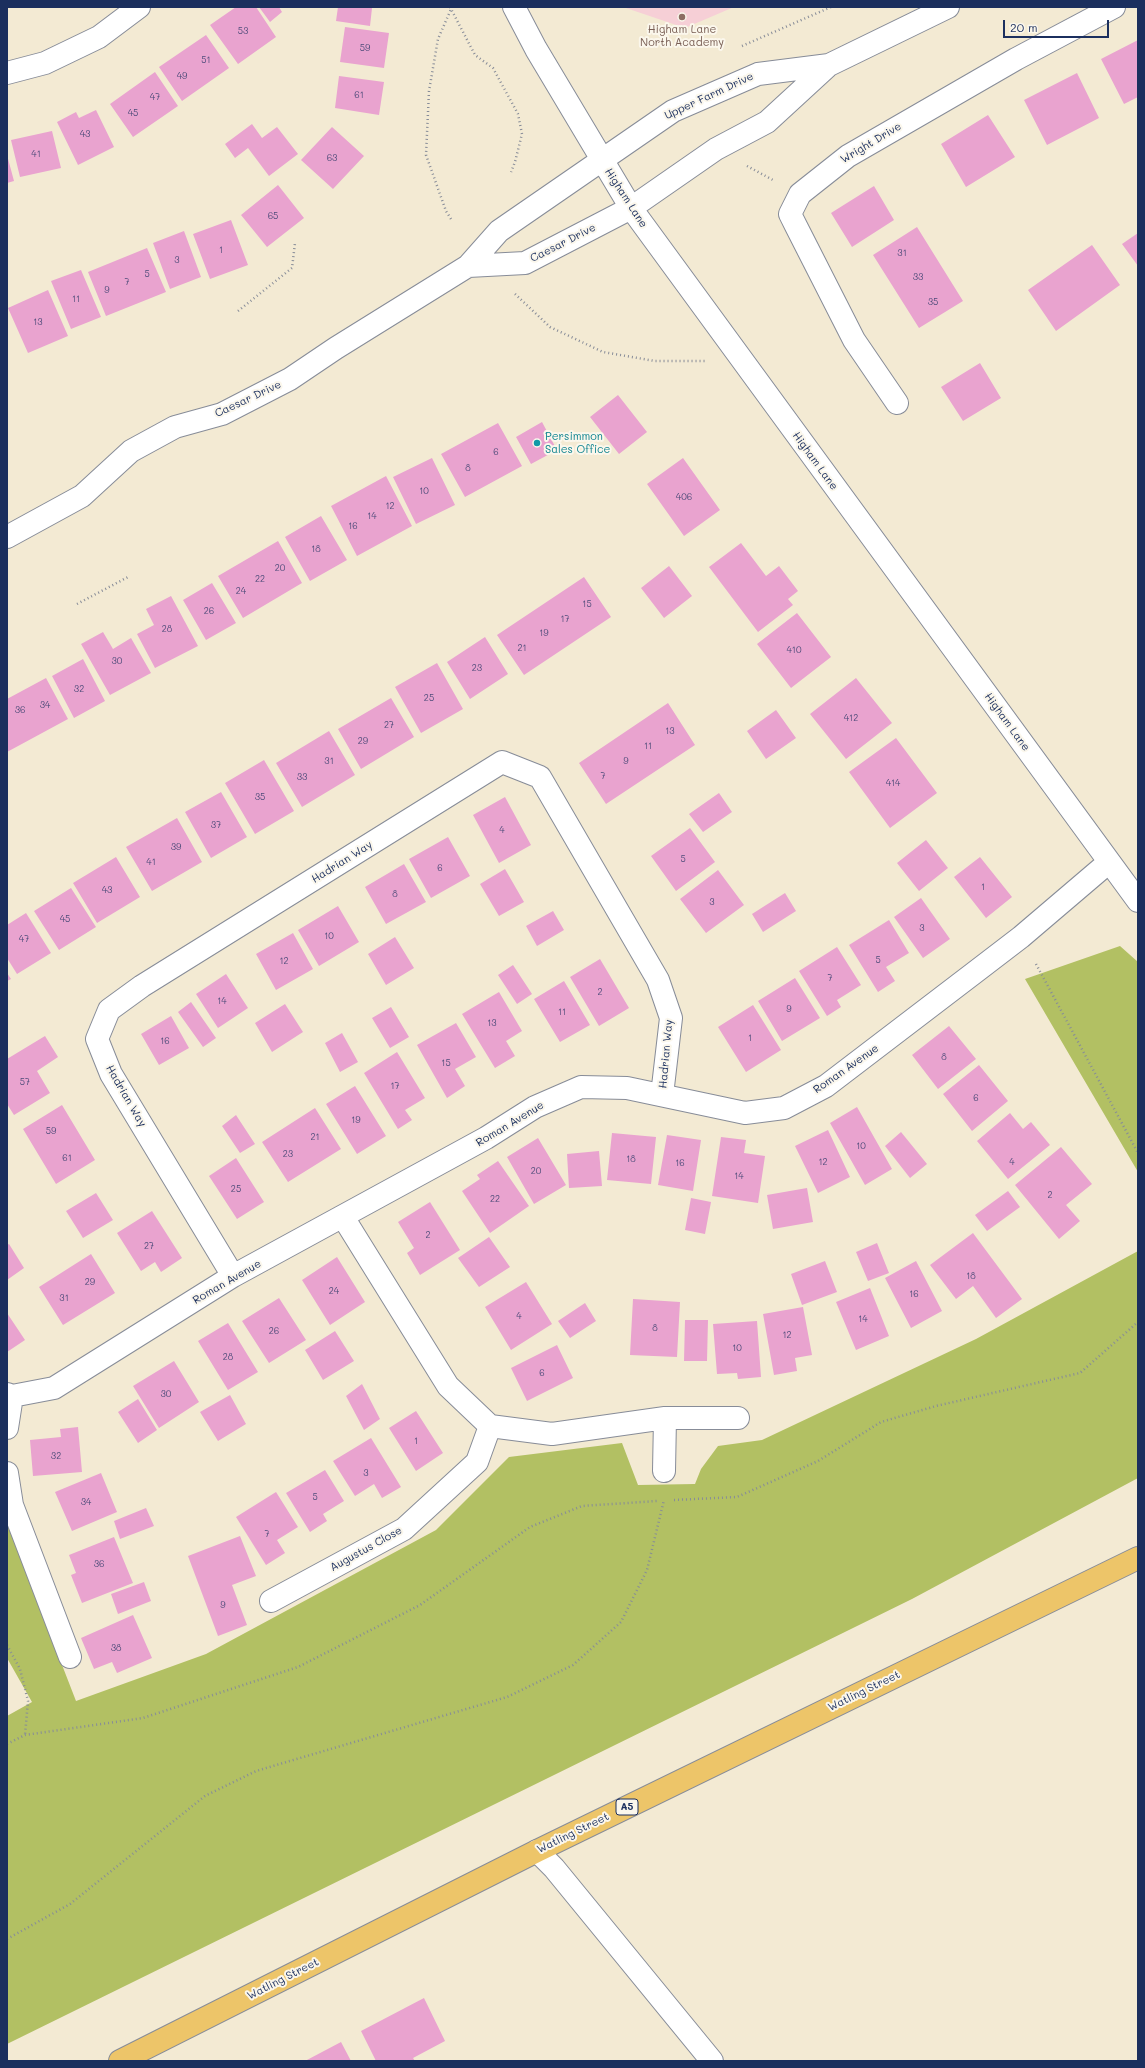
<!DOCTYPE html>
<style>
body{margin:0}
#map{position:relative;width:1145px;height:2068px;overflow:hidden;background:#f3ead3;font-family:Mali,sans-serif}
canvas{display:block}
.frame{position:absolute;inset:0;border:8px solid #1b2f5e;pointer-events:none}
.scale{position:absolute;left:1003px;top:20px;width:106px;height:18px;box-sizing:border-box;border:2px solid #1b2f5e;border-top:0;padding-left:5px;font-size:12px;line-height:14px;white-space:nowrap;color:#1b2f5e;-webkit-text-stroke:3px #fbf7ec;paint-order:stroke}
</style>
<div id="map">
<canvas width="1145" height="2068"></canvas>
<div class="frame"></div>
<div class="scale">20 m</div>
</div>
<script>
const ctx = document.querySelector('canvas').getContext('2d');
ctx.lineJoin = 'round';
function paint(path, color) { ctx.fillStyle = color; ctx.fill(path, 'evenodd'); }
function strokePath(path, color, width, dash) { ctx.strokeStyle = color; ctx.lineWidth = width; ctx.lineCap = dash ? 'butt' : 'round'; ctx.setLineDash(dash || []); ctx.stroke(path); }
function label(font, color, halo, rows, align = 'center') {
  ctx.font = font + ' Mali,sans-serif'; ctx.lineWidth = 4; ctx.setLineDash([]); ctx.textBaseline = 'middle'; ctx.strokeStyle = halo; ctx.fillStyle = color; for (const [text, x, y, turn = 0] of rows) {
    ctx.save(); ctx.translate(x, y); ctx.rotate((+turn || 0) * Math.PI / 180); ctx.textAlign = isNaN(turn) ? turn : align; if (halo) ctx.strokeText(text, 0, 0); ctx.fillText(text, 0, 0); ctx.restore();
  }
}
paint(new Path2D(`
 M 623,7 L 734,7 L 685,28 Z`), '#f6cfd6');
paint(new Path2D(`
 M 1120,946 L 1138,962 L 1138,1172 L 1025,979 Z
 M 1138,1251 L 1138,1478 L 912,1599 L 7,2044 L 7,1716 L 32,1702 L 7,1658 L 7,1523 L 76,1701 L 206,1654 L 436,1530 L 509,1457 L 622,1443 L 638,1485 L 695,1484 L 701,1469 L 718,1446 L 762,1440 L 976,1339 Z`), '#b2c063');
paint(new Path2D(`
 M 236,7 L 256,7 L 276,37 L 238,64 L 210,25 Z
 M 259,7 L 279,7 L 282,12 L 270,22 Z
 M 338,7 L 372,8 L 370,26 L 336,21 Z
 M 345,27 L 389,33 L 384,68 L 340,62 Z
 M 206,35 L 229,68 L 182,101 L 159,67 Z
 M 1138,40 L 1138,97 L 1124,104 L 1101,59 Z
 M 155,72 L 178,106 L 133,137 L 110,104 Z
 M 1077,73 L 1099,118 L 1047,145 L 1024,100 Z
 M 339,76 L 384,82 L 379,115 L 335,108 Z
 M 96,110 L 114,147 L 78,165 L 57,122 L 76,112 L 79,118 Z
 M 988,115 L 1015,157 L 966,187 L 941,144 Z
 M 252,124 L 262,138 L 277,127 L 298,154 L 269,176 L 248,148 L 235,158 L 225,144 Z
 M 332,127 L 364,156 L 333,189 L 301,160 Z
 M 52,131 L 61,168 L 20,177 L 11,140 Z
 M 7,155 L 14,181 L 7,183 Z
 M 278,185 L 304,218 L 267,247 L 241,215 Z
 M 874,186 L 894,220 L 852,247 L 831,213 Z
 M 231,220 L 248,265 L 210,279 L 193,234 Z
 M 917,227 L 963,301 L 919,328 L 873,255 Z
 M 184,231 L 201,277 L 170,289 L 153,243 Z
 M 1138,233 L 1138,266 L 1122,244 Z
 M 1092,245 L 1120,285 L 1056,331 L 1028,290 Z
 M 147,248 L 166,292 L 106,316 L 88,272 Z
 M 81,270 L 101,317 L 71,329 L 51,281 Z
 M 48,290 L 68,336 L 28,353 L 8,308 Z
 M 980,363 L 1001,398 L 963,421 L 941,387 Z
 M 618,395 L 647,432 L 619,454 L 590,417 Z
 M 542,422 L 557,450 L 531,464 L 516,437 Z
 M 498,423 L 522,466 L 465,497 L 441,454 Z
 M 432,458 L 455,505 L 416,524 L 393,477 Z
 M 683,458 L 720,510 L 684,536 L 647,484 Z
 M 386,476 L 412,526 L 357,556 L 331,506 Z
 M 321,516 L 347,560 L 310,581 L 285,537 Z
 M 278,541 L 302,583 L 243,618 L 218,576 Z
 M 741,543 L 766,576 L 779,566 L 798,591 L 788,599 L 793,605 L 758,632 L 709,567 Z
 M 669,566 L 692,596 L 664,618 L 641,588 Z
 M 584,577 L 611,617 L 524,675 L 497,635 Z
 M 212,583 L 236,623 L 206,640 L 183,600 Z
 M 171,596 L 198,646 L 155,668 L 137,634 L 154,625 L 146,609 Z
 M 797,613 L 831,657 L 791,688 L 757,644 Z
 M 103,632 L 113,649 L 131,638 L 151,673 L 110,695 L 81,644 Z
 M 485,637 L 508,674 L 470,699 L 447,662 Z
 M 83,659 L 105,701 L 74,718 L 52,676 Z
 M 437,663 L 463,709 L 421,733 L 395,687 Z
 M 46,678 L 68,719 L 7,752 L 7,699 Z
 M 856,678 L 892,723 L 846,759 L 810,714 Z
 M 391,698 L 414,737 L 361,769 L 338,729 Z
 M 668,703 L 695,745 L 606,804 L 579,763 Z
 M 776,710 L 796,738 L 766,759 L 747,731 Z
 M 329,731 L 355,775 L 302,807 L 276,763 Z
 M 896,738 L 937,793 L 890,828 L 849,772 Z
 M 264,760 L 294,811 L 255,834 L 225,783 Z
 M 221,792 L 247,837 L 211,858 L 185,812 Z
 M 719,793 L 732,812 L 703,832 L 689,814 Z
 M 505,797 L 531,845 L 499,863 L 473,815 Z
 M 177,818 L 202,862 L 152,891 L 126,847 Z
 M 690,828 L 715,862 L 676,891 L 651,856 Z
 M 448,837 L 470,876 L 431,898 L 409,859 Z
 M 926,840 L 948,868 L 919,891 L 897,863 Z
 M 116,857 L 140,897 L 97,923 L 73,883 Z
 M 980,857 L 1012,897 L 986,918 L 954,877 Z
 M 404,864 L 426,902 L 386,924 L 365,887 Z
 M 505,869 L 524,902 L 499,916 L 480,884 Z
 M 718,870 L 744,905 L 706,933 L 680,899 Z
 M 71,888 L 96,927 L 59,950 L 34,911 Z
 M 785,893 L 796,911 L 763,932 L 752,914 Z
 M 921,898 L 950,939 L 923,958 L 894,917 Z
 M 338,906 L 359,942 L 319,966 L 298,930 Z
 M 553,911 L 564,930 L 537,946 L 526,926 Z
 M 26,913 L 51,953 L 17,974 L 7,958 L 7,925 Z
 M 889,920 L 909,953 L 886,967 L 895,981 L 878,992 L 849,945 Z
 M 293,933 L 313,969 L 276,990 L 256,954 Z
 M 395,937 L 414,968 L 386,985 L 368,954 Z
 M 837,947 L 861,985 L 837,1000 L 841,1007 L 827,1016 L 799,971 Z
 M 600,959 L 629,1008 L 599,1026 L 570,977 Z
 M 513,965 L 532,994 L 517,1004 L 498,975 Z
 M 7,973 L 11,979 L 7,981 Z
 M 226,974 L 248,1008 L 218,1028 L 196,994 Z
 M 795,978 L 820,1018 L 782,1041 L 758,1001 Z
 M 564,981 L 590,1025 L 560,1042 L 534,999 Z
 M 499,992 L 522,1031 L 506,1041 L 515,1056 L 495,1068 L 462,1014 Z
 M 191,1002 L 216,1038 L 203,1047 L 178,1012 Z
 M 285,1004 L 303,1032 L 272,1052 L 255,1023 Z
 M 753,1005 L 781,1050 L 746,1072 L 718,1027 Z
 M 391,1007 L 409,1037 L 390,1048 L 372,1018 Z
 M 171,1016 L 189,1048 L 159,1065 L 141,1034 Z
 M 456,1023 L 476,1057 L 455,1069 L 465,1086 L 447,1098 L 417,1045 Z
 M 949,1026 L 976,1059 L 938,1089 L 912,1055 Z
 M 342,1033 L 358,1062 L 340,1072 L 325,1043 Z
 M 45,1036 L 58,1057 L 37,1071 L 50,1093 L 14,1115 L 7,1104 L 7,1059 Z
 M 397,1052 L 425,1098 L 405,1110 L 412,1120 L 398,1129 L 364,1073 Z
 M 979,1065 L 1008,1101 L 972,1131 L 943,1094 Z
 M 355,1086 L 386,1136 L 357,1154 L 326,1104 Z
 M 62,1105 L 95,1160 L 56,1184 L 23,1129 Z
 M 857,1107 L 892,1169 L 865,1185 L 830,1123 Z
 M 315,1108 L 341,1149 L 288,1182 L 262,1142 Z
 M 1010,1113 L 1023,1129 L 1031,1122 L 1050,1145 L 1008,1179 L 977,1141 Z
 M 236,1115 L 255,1144 L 240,1153 L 222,1126 Z
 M 828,1130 L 850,1177 L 818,1193 L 795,1146 Z
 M 901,1132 L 927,1164 L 910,1178 L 885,1146 Z
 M 612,1133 L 656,1137 L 651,1184 L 607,1180 Z
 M 667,1135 L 701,1140 L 693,1191 L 658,1185 Z
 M 721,1137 L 746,1140 L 744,1153 L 765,1156 L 758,1203 L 712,1196 Z
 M 538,1138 L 566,1185 L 534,1204 L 507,1157 Z
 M 1061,1147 L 1092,1184 L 1066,1205 L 1080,1221 L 1059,1239 L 1015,1185 Z
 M 599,1151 L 602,1186 L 569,1188 L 567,1154 Z
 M 236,1158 L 264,1202 L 237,1219 L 209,1176 Z
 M 498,1161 L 529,1206 L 490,1233 L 462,1191 L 480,1179 L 477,1175 Z
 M 807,1188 L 813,1222 L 773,1229 L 767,1195 Z
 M 1008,1191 L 1020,1207 L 987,1231 L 975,1215 Z
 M 96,1193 L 113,1220 L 83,1238 L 66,1211 Z
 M 691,1198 L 711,1202 L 705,1234 L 685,1230 Z
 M 430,1202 L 460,1250 L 420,1275 L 407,1253 L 414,1248 L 398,1222 Z
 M 152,1211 L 182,1258 L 161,1272 L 155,1262 L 141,1271 L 117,1233 Z
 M 973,1233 L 1022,1299 L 996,1318 L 973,1286 L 956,1299 L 930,1265 Z
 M 489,1237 L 510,1267 L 479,1287 L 458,1258 Z
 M 877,1243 L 889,1273 L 868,1281 L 856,1252 Z
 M 9,1244 L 24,1268 L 7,1280 L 7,1245 Z
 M 91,1254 L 115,1293 L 63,1325 L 39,1287 Z
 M 337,1257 L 365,1302 L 330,1325 L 302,1280 Z
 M 825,1261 L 837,1292 L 802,1305 L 791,1274 Z
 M 916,1261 L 942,1311 L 911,1328 L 885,1278 Z
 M 526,1282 L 552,1324 L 511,1350 L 485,1307 Z
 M 870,1288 L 889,1336 L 856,1350 L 836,1302 Z
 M 279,1298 L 306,1340 L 269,1363 L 242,1321 Z
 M 633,1299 L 680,1302 L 677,1357 L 630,1355 Z
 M 585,1303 L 596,1321 L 570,1338 L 558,1321 Z
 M 803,1307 L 812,1355 L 795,1358 L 797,1371 L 774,1375 L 763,1314 Z
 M 7,1313 L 25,1340 L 7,1352 Z
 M 685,1320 L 708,1320 L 707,1361 L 684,1361 Z
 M 757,1321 L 761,1377 L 738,1379 L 737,1373 L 717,1374 L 713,1324 Z
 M 228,1323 L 258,1372 L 228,1390 L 198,1341 Z
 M 335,1331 L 354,1361 L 323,1380 L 305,1350 Z
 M 557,1345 L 573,1378 L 527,1401 L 511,1368 Z
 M 174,1361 L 199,1402 L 159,1428 L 133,1386 Z
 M 362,1384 L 380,1419 L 364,1430 L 346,1396 Z
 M 230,1395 L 246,1424 L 218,1441 L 200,1412 Z
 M 138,1399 L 157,1430 L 138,1443 L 118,1412 Z
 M 416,1411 L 443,1453 L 416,1471 L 389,1428 Z
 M 78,1427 L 82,1472 L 33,1476 L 30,1440 L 61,1437 L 60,1429 Z
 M 371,1438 L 401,1487 L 382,1498 L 374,1484 L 355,1496 L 333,1461 Z
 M 325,1470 L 344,1501 L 323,1514 L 327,1521 L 310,1532 L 286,1493 Z
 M 101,1473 L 117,1512 L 72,1531 L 55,1492 Z
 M 276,1492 L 298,1527 L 277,1540 L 285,1553 L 266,1565 L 236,1517 Z
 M 146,1508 L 154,1526 L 120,1539 L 114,1521 Z
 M 240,1536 L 256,1576 L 232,1585 L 247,1625 L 218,1636 L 188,1556 Z
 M 114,1537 L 133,1583 L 82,1603 L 71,1575 L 76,1573 L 69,1555 Z
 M 144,1582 L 151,1601 L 118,1614 L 111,1594 Z
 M 133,1615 L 152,1658 L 117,1673 L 112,1662 L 94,1669 L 81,1638 Z
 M 424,1998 L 445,2041 L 413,2058 L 415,2061 L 376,2061 L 361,2031 Z
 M 341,2042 L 351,2061 L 305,2061 Z`), '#e9a3cf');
const minor = new Path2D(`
 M 514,7 L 536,49 L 631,208 L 1138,901
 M 7,73 L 45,63 L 99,37 L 139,7
 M 468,266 L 525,263 L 631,208 L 716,149 L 767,122 L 829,65 L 948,7
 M 897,403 L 854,340 L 796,226 L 790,214 L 800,194 L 848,156 L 1016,59 L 1114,7
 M 7,537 L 82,496 L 131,451 L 175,427 L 222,414 L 290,379 L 336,348 L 468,266 L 499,231 L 673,111 L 758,74 L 829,65
 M 343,1217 L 448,1386 L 490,1426 L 552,1434 L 665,1418 L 738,1418
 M 233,1276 L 111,1074 L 97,1039 L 109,1010 L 142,986 L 502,762 L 540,777 L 658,980 L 671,1018 L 662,1095
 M 7,1394 L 12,1396 L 54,1388 L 233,1276 L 486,1138 L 535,1107 L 581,1087 L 627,1088 L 745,1113 L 784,1108 L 826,1086 L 974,973 L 1021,937 L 1109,862
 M 7,1428 L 12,1396
 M 664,1471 L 665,1418
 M 7,1473 L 12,1505 L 70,1657
 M 271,1601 L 404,1529 L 477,1462 L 490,1426
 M 537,1851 L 554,1868 L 712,2061`);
const highway = new Path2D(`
 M 120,2061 L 537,1851 L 1138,1558`);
strokePath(minor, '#878c98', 24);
strokePath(highway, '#878c98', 24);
strokePath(new Path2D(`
 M 450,7 L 475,55 L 493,68 L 518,114 L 522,134 L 515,162 L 511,172
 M 742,46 L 831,7
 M 747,166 L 773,180
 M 451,219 L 446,211 L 426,155 L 429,91 L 438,39 L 452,7
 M 515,294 L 550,327 L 603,352 L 655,361 L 706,361
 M 238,311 L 292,268 L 295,243
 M 77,604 L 128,577
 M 1036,964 L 1138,1153
 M 674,1500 L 737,1497 L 818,1461 L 881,1422 L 936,1406 L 1080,1373 L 1138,1322
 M 7,1645 L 20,1669 L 28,1701 L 25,1735
 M 7,1744 L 25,1735 L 143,1718 L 298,1667 L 420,1605 L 530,1527 L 582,1506 L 657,1501
 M 7,1939 L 70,1904 L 205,1796 L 256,1771 L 507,1697 L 573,1665 L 621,1622 L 647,1570 L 664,1500`), '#878c98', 2.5, [1, 3]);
strokePath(minor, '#fff', 22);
strokePath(highway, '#edc569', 22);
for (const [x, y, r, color] of [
 [682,17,4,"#8d6e63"],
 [537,443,4,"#0f9aa8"]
]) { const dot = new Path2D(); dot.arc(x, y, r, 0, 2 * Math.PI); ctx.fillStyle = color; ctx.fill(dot); strokePath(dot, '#fbf7ec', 1.5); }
label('9px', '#4e4c7a', null, [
 ["53",243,31],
 ["59",365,48],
 ["51",206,60],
 ["49",182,76],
 ["61",359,95],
 ["47",155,97],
 ["45",133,113],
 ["43",85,134],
 ["41",36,154],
 ["63",332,158],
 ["65",273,216],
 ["1",221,250],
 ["31",902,253],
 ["3",177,260],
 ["5",147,274],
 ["33",918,277],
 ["7",127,282],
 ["9",107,290],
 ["11",76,299],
 ["35",933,302],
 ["13",38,322],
 ["6",496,452],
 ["8",468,468],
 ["10",424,491],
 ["406",684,497],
 ["12",390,506],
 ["14",372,516],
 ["16",353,526],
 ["18",316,549],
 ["20",280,568],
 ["22",260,579],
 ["24",241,591],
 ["15",587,604],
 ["26",209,611],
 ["17",565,619],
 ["28",167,629],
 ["19",544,633],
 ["21",522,648],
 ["410",794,650],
 ["30",117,661],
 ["23",477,668],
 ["32",79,689],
 ["25",429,698],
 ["34",45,705],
 ["36",20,710],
 ["412",851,718],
 ["27",389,725],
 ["13",670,731],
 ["29",363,741],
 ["11",648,746],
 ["31",329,761],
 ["9",626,761],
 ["7",603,776],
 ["33",302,777],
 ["414",893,783],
 ["35",260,797],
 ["37",216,825],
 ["4",502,830],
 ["39",176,847],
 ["5",683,859],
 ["41",151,862],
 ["6",440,868],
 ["1",983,887],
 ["43",107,890],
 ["8",395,894],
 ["3",712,902],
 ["45",65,919],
 ["3",922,928],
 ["10",329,936],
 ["47",24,939],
 ["5",878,960],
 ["12",284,961],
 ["7",830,978],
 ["2",600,992],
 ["14",222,1001],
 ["9",789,1009],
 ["11",562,1012],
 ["13",492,1023],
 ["1",750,1038],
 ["16",165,1041],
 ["8",944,1057],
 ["15",446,1063],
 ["57",25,1082],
 ["17",395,1086],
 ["6",976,1098],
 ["19",356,1120],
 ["59",51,1131],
 ["21",315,1137],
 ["10",861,1146],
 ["23",288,1154],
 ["61",67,1158],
 ["18",631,1159],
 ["12",823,1162],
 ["4",1012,1162],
 ["16",680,1163],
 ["20",536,1171],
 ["14",739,1176],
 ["25",236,1189],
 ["2",1050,1195],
 ["22",495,1199],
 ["2",428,1235],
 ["27",149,1246],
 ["18",971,1276],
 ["29",90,1282],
 ["24",334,1291],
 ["16",914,1294],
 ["31",64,1298],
 ["4",519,1316],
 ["14",863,1319],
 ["8",655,1328],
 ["26",274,1331],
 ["12",787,1335],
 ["10",737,1348],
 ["28",228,1357],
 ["6",542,1373],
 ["30",166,1394],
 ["1",416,1441],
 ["32",56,1456],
 ["3",366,1473],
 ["5",315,1497],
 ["34",86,1502],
 ["7",267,1534],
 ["36",99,1564],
 ["9",223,1605],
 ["38",116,1648]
]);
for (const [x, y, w] of [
 [627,1807,22]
]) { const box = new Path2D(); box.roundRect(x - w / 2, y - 8, w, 16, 3); ctx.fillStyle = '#fbf7ec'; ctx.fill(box); strokePath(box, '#1b2f5e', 1); }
label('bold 10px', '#1b2f5e', null, [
 ["A5",627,1807]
]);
label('11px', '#785e54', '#fbf7ec', [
 ["Higham Lane",682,30],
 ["North Academy",682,43]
]);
label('11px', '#1b2f5e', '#fbf7ec', [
 ["Upper Farm Drive",709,96,-25],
 ["Wright Drive",871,143,-31],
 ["Higham Lane",626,198,57],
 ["Caesar Drive",563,243,-27],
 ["Caesar Drive",248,399,-25],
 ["Higham Lane",815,461,54],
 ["Higham Lane",1007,722,54],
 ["Hadrian Way",342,862,-32],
 ["Hadrian Way",666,1054,-85],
 ["Roman Avenue",846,1069,-35],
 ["Hadrian Way",126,1096,60],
 ["Roman Avenue",510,1124,-31],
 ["Roman Avenue",227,1282,-30],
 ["Augustus Close",366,1549,-29],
 ["Watling Street",864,1691,-26],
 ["Watling Street",573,1833,-26],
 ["Watling Street",283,1979,-27]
]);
label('11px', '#0d838f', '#fbf7ec', [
 ["Persimmon",545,437],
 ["Sales Office",545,450]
], 'left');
</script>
